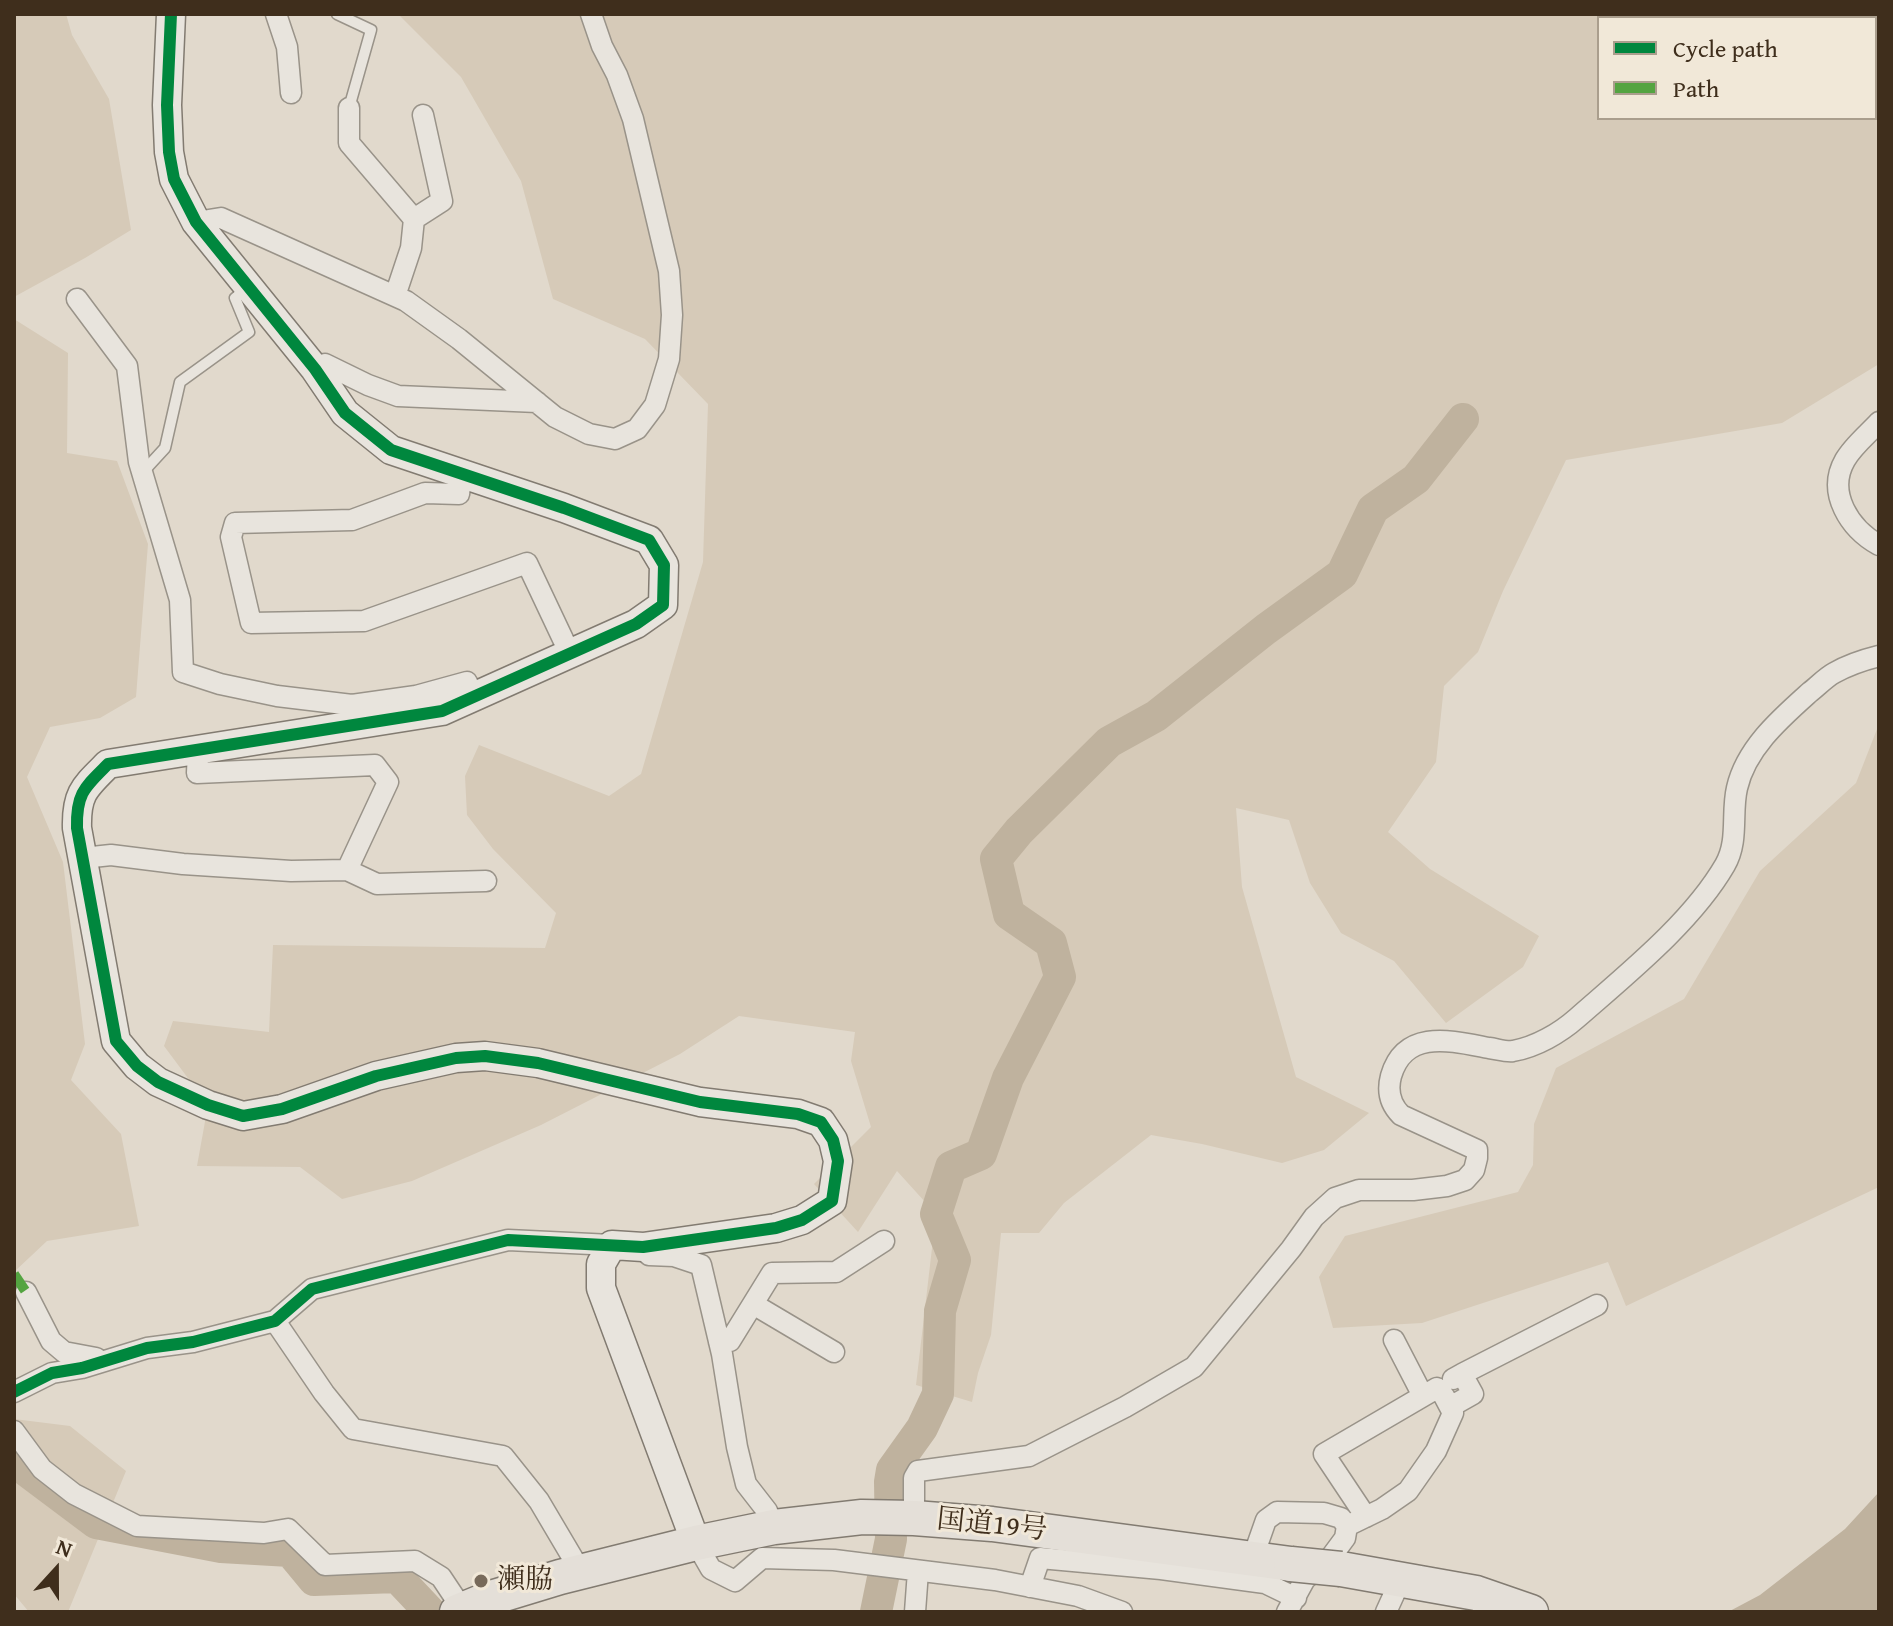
<!DOCTYPE html>
<meta charset="utf-8">
<style>
body{margin:0}
#map{position:relative;width:1893px;height:1626px;overflow:hidden;background:#e1d9cc;font-family:"Gentium Book Plus",serif}
canvas{display:block}
.frame{position:absolute;inset:0;border:16px solid #3f2e1c;pointer-events:none}
.legend{position:absolute;left:1597px;top:16px;width:280px;height:104px;box-sizing:border-box;background:#f1e8d8;border:2px solid #aa9e8d;margin:0;padding:10px 14px;list-style:none;font-size:24px;color:#3f2e1c}
.legend li{display:flex;align-items:center;gap:16px;height:40px}
.legend b{width:40px;border:2px solid #aa9e8d}
.north{position:absolute;left:16px;top:1530px;width:80px;height:80px;-webkit-text-stroke:6px #f1e8d8;paint-order:stroke;rotate:21deg;font-size:22px;font-weight:700;line-height:32px;text-align:center;color:#3f2e1c}
.north::after{content:'';display:block;margin:auto;width:28px;height:36px;background:#3f2e1c;clip-path:polygon(50% 0,100% 100%,50% 72%,0 100%)}
</style>
<div id="map">
<canvas width="1893" height="1626"></canvas>
<div class="frame"></div>
<ul class="legend">
<li><b style="height:10px;background:#00873e"></b>Cycle path</li>
<li><b style="height:10px;background:#54a441"></b>Path</li>
</ul>
<div class="north">N</div>
</div>
<script>
const ctx = document.querySelector('canvas').getContext('2d');
ctx.lineJoin = 'round';
function paint(path, color) { ctx.fillStyle = color; ctx.fill(path, 'evenodd'); }
function strokePath(path, color, width, dash) { ctx.strokeStyle = color; ctx.lineWidth = width; ctx.lineCap = dash ? 'butt' : 'round'; ctx.setLineDash(dash || []); ctx.stroke(path); }
function label(font, color, halo, rows, align = 'center') {
  ctx.font = font + ' "Gentium Book Plus","Noto Serif JP",serif'; ctx.lineWidth = 6; ctx.setLineDash([]); ctx.textBaseline = 'middle'; ctx.strokeStyle = halo; ctx.fillStyle = color; for (const [text, x, y, turn = 0] of rows) {
    ctx.save(); ctx.translate(x, y); ctx.rotate((+turn || 0) * Math.PI / 180); ctx.textAlign = isNaN(turn) ? turn : align; if (halo) ctx.strokeText(text, 0, 0); ctx.fillText(text, 0, 0); ctx.restore();
  }
}
paint(new Path2D(`
 M 14,14 L 66,14 L 72,35 L 109,99 L 131,230 L 85,258 L 14,297 Z
 M 398,14 L 1879,14 L 1879,364 L 1782,423 L 1566,460 L 1503,591 L 1478,652 L 1444,686 L 1436,762 L 1388,832 L 1430,869 L 1539,936 L 1523,967 L 1446,1023 L 1394,961 L 1341,933 L 1310,883 L 1289,820 L 1236,808 L 1242,887 L 1296,1077 L 1369,1113 L 1324,1150 L 1282,1163 L 1202,1144 L 1151,1135 L 1064,1203 L 1039,1233 L 1001,1233 L 991,1335 L 978,1373 L 972,1402 L 916,1385 L 936,1214 L 897,1171 L 858,1232 L 814,1184 L 871,1127 L 851,1061 L 855,1032 L 739,1016 L 680,1054 L 541,1125 L 412,1181 L 342,1199 L 300,1167 L 197,1166 L 208,1105 L 164,1046 L 173,1021 L 269,1032 L 273,945 L 545,948 L 556,913 L 493,849 L 467,815 L 465,776 L 479,745 L 609,796 L 641,774 L 703,562 L 708,404 L 645,339 L 553,299 L 521,181 L 461,77 ZM 1599,18 L 1875,18 L 1875,118 L 1599,118 Z
 M 14,319 L 68,353 L 67,453 L 117,461 L 148,544 L 136,697 L 100,718 L 50,727 L 27,777 L 63,862 L 85,1044 L 71,1080 L 121,1134 L 139,1226 L 47,1241 L 14,1272 Z
 M 1879,724 L 1879,1187 L 1626,1306 L 1608,1262 L 1422,1323 L 1333,1328 L 1319,1277 L 1345,1236 L 1518,1192 L 1533,1165 L 1534,1124 L 1556,1068 L 1684,999 L 1760,871 L 1856,783 Z
 M 14,1419 L 70,1426 L 126,1471 L 68,1612 L 29,1612 L 14,1594 Z`), '#d6cab8');
paint(new Path2D(`
 M 1879,1492 L 1879,1612 L 1728,1612 L 1760,1595 L 1845,1529 Z`), '#bfb29e');
strokePath(new Path2D(`
 M 14,1459 L 20,1466 L 96,1523 L 221,1547 L 290,1551 L 314,1580 L 397,1577 L 430,1612
 M 876,1612 L 891,1539 L 890,1482 L 892,1470 L 922,1428 L 938,1394 L 940,1311 L 955,1260 L 936,1214 L 951,1167 L 981,1154 L 1008,1078 L 1060,977 L 1051,943 L 1009,914 L 996,859 L 1019,831 L 1109,742 L 1156,716 L 1266,629 L 1342,574 L 1373,509 L 1416,479 L 1463,419`), '#bfb29e', 32);
const lane = new Path2D(`
 M 337,14 L 371,30 L 349,108
 M 142,473 L 165,448 L 180,382 L 249,332 L 235,298 L 247,288`);
const street = new Path2D(`
 M 276,14 L 287,47 L 291,93
 M 349,108 L 349,143 L 414,219 L 411,248 L 395,296
 M 414,219 L 442,201 L 423,115
 M 196,222 L 221,218 L 406,301 L 459,339 L 555,417 L 589,434 L 615,439 L 637,429 L 655,405 L 669,359 L 672,315 L 669,271 L 633,119 L 617,75 L 602,46 L 591,14
 M 77,299 L 127,366 L 139,462 L 180,600 L 183,672 L 220,684 L 277,696 L 352,705 L 416,696 L 467,682 L 473,698
 M 315,369 L 325,364 L 368,385 L 398,396 L 537,402
 M 1879,422 C 1868,434 1853,446 1845,460 C 1826,493 1850,529 1879,545
 M 462,473 L 459,494 L 425,493 L 352,520 L 235,523 L 231,537 L 251,623 L 364,621 L 527,563 L 570,654
 M 198,750 L 197,773 L 375,765 L 388,782 L 347,870 L 377,884 L 486,881
 M 83,858 L 111,855 L 183,864 L 291,871 L 347,870
 M 649,1255 L 674,1256 L 701,1265 L 722,1354 L 737,1447 L 746,1484 L 767,1511 L 774,1527
 M 26,1292 L 51,1341 L 64,1352 L 96,1358 L 98,1363
 M 753,1304 L 834,1352
 M 275,1321 L 324,1393 L 353,1429 L 503,1456 L 539,1501 L 581,1572
 M 1394,1340 L 1423,1396
 M 719,1342 L 730,1341 L 772,1273 L 836,1272 L 884,1241
 M 1462,1374 L 1597,1305
 M 14,1392 L 52,1373 L 82,1368 L 147,1348 L 193,1342 L 275,1321 L 312,1289 L 508,1240 L 612,1245
 M 1450,1407 L 1473,1394 L 1462,1374 L 1453,1379
 M 14,1431 L 42,1469 L 74,1494 L 137,1526 L 264,1533 L 288,1529 L 325,1565 L 415,1561 L 441,1577 L 463,1610
 M 914,1518 L 914,1478 L 918,1471 L 1029,1456 L 1125,1407 L 1194,1367 L 1291,1249 L 1314,1217 L 1335,1198 L 1359,1190 L 1413,1190 L 1447,1186 L 1465,1180 L 1474,1170 L 1477,1158 L 1477,1150 L 1401,1115 C 1390,1104 1387,1091 1391,1076 C 1405,1028 1452,1041 1489,1048 C 1497,1049 1506,1052 1513,1051 C 1536,1047 1560,1033 1577,1018 C 1627,974 1692,922 1725,865 C 1739,841 1731,813 1737,788 C 1746,748 1781,718 1810,692 C 1818,686 1825,678 1834,673 C 1848,665 1863,660 1879,656
 M 1347,1526 L 1382,1509 L 1408,1491 L 1436,1451 L 1453,1413 L 1444,1396 L 1437,1388 L 1324,1454 L 1366,1517
 M 696,1543 L 711,1569 L 735,1581 L 762,1558 L 834,1560 L 995,1580 L 1078,1596 L 1122,1612
 M 1253,1557 L 1266,1520 L 1277,1512 L 1324,1513 L 1341,1518 L 1347,1526 L 1345,1538 L 1328,1561 L 1305,1579 L 1287,1612
 M 1030,1587 L 1040,1558 L 1161,1569 L 1265,1583 L 1296,1598
 M 915,1612 L 918,1571
 M 1386,1612 L 1401,1579`);
const secondary = new Path2D(`
 M 171,14 L 167,105 L 169,152 L 174,179 L 196,222 L 315,369 L 345,413 L 391,450 L 564,508 L 649,540 L 664,565 L 663,605 L 636,624 L 442,711 L 108,764 C 85,787 76,793 77,828 L 116,1041 L 137,1066 L 158,1082 L 208,1105 L 243,1116 L 282,1109 L 376,1076 L 456,1058 L 485,1056 L 538,1063 L 700,1102 L 798,1114 L 821,1122 L 833,1140 L 838,1161 L 832,1201 L 802,1220 L 776,1228 L 643,1247 L 612,1245 L 601,1264 L 601,1288 L 696,1543`);
const highway = new Path2D(`
 M 1341,1569 L 1476,1593 L 1531,1612
 M 457,1612 L 491,1598 L 560,1577 L 696,1543 L 774,1527 L 862,1517 L 914,1518 L 992,1524 L 1291,1564`);
strokePath(lane, '#999389', 13);
strokePath(street, '#999389', 23);
strokePath(secondary, '#827b71', 31);
strokePath(highway, '#827b71', 37);
strokePath(lane, '#e8e4dd', 10);
strokePath(street, '#e8e4dd', 20);
strokePath(secondary, '#e8e4dd', 28);
strokePath(highway, '#e4dfd8', 34);
const highwayBridge = new Path2D(`
 M 1291,1564 L 1341,1569`);
strokePath(highwayBridge, '#827b71', 37, []);
strokePath(highwayBridge, '#e4dfd8', 34);
strokePath(new Path2D(`
 M 14,1274 L 26,1292`), '#54a441', 10, [20, 10]);
strokePath(new Path2D(`
 M 14,1392 L 52,1373 L 82,1368 L 147,1348 L 193,1342 L 275,1321 L 312,1289 L 508,1240 L 643,1247 L 776,1228 L 802,1220 L 832,1201 L 838,1161 L 833,1140 L 821,1122 L 798,1114 L 700,1102 L 538,1063 L 485,1056 L 456,1058 L 376,1076 L 282,1109 L 243,1116 L 208,1105 L 158,1082 L 137,1066 L 116,1041 L 77,828 C 76,793 85,787 108,764 L 442,711 L 636,624 L 663,605 L 664,565 L 649,540 L 564,508 L 391,450 L 345,413 L 315,369 L 196,222 L 174,179 L 169,152 L 167,105 L 171,14`), '#00873e', 12);
for (const [x, y, r, color] of [
 [481,1581,8,"#786a5a"]
]) { const dot = new Path2D(); dot.arc(x, y, r, 0, 2 * Math.PI); ctx.fillStyle = color; ctx.fill(dot); strokePath(dot, '#f1e8d8', 3); }
label('28px', '#3f2e1c', '#f1e8d8', [
 ["国道19号",992,1526,6]
]);
label('28px', '#3f2e1c', '#f1e8d8', [
 ["瀬脇",497,1581]
], 'left');
</script>
